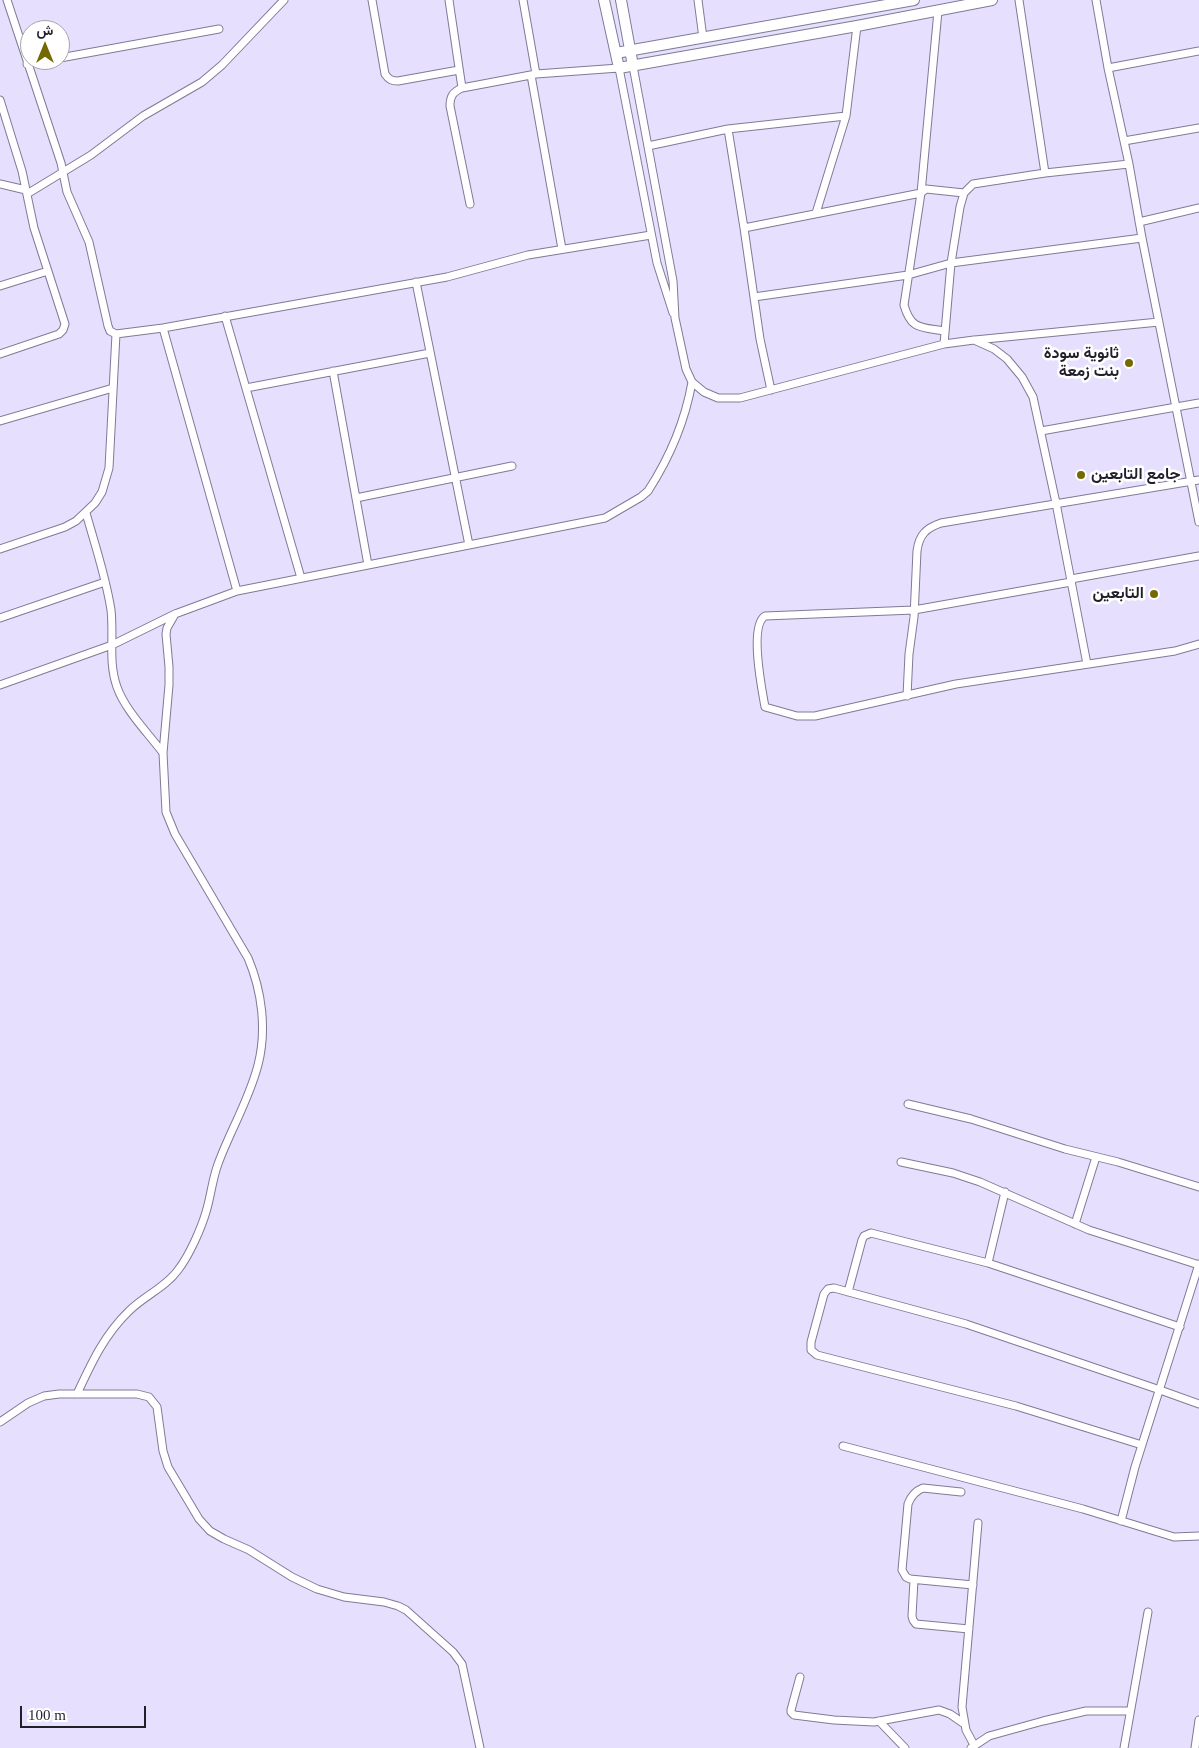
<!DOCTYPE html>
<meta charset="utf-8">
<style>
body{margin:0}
#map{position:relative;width:1199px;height:1748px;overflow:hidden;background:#e6dffe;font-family:"Times New Roman",Vazirmatn,serif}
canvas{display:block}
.north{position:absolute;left:20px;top:20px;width:50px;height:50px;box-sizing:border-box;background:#fff;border:1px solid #a6a5aa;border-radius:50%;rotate:0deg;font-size:14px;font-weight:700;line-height:20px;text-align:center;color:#211f2a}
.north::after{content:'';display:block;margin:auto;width:18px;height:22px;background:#746a01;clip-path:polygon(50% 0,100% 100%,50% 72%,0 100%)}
.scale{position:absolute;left:20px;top:1706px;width:126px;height:22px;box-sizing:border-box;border:2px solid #211f2a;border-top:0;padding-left:6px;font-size:15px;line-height:18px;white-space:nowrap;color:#211f2a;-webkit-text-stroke:4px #fff;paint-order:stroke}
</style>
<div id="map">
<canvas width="1199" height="1748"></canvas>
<div class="north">ش</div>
<div class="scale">100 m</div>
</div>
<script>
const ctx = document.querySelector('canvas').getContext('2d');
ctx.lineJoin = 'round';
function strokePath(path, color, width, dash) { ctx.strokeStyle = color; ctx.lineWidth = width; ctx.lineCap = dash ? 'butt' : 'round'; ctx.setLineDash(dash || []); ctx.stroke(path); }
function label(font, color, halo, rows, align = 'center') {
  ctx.font = font + ' "Times New Roman",Vazirmatn,serif'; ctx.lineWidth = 5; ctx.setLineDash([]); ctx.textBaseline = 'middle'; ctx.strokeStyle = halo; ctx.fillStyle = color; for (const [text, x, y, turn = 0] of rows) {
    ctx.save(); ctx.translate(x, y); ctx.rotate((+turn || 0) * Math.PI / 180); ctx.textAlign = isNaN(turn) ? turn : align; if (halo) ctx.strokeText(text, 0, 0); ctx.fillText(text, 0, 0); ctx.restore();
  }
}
const street = new Path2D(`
 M 7,0 L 61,163 L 67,192 L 89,242 L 108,326 L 110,331 L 116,334 L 163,328 L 447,277 L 528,255 L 651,235
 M 372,0 L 385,74 C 389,80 392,81 398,81 L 459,70
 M 449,0 L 462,88
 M 523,0 L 536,74
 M 698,0 L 703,38
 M 1019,0 L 1045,173
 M 1096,0 L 1108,68 L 1129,164 L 1142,238 L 1199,522
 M 938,11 L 921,193 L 904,305 C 911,330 921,327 944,331
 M 60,58 L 219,29
 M 27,64 L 48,60
 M 633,66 L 673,281 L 675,318 L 686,369 L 692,382 L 704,392 L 718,398 L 740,398 L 944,344 L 974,340 L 994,349 L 1007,359 L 1022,377 L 1033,397 L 1056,503 L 1087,664
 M 1108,68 L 1199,51
 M 531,75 L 562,249
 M 0,100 L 22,171 L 34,228 L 65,324 L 63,330 L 59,334 L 0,354
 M 728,129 L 744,228 L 760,339 L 771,390
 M 1124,141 L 1199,128
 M 648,146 L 728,129 L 846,116
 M 0,184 L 26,190
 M 27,194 L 91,155 L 143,116 L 202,82 L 222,65 L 284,0
 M 470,204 L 450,106 C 450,96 453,92 462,88 L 536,74 L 619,68 L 657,263 L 673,313
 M 816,213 L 846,116 L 857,26
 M 1139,222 L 1199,208
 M 744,228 L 921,193 L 926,189 L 964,193
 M 416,282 L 469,545
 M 0,286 L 48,271
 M 754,297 L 908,275 L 951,263 L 1142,238
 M 225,316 L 301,578
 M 163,328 L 237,591
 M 975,340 L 1159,322
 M 944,344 L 951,263 L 960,207 L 964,193 L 973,184 L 1045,173 L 1129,164
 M 333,371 L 368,565
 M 246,388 L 430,353
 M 0,421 L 113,388
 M 1041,431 L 1199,403
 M 356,498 L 512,466
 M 86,513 C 95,545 106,577 111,610 C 114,636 108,662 117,687 C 125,710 148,733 163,753
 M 0,549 L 65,527 L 76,521 L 95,503 L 102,492 L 109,468 L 116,334
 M 1071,579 L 1199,556
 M 1071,582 L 914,610 L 765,616 C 749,626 762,690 765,707 L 797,716 L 815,716 L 956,684 L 1175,651 L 1199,644
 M 0,618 L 105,582
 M 0,685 L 112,645 L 175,614 L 237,591 L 605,518 L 641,497 L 648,491 C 670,457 685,422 692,382
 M 907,696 L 909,654 L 914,617 L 917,551 C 919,535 926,528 941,523 L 1199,480
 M 908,1104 L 971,1119 L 1065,1149 L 1118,1162 L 1199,1187
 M 901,1162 L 953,1173 L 980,1182 L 1089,1230 L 1199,1265
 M 1075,1224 L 1096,1157
 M 988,1263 L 1005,1192
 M 848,1292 L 862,1240 L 864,1236 L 871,1233 L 988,1263 L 1180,1327
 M 77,1394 C 91,1364 104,1335 129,1311 C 144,1296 166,1287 178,1270 C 189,1256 201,1229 206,1212 C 211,1196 212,1180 218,1164 C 230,1131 249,1100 258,1065 C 267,1030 262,991 248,958 L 175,834 L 166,812 L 163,753 L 169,685 L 169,667 L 166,634 L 167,628 L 175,614
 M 0,1422 L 28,1403 L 44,1396 L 59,1394 L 137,1394 L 149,1397 L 157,1407 L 163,1451 L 168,1467 L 199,1519 L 210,1531 L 224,1539 L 249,1550 L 292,1577 L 317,1589 L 344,1597 L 384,1602 L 398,1606 L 406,1610 L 453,1652 L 462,1664 L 480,1748
 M 1142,1445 L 1016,1406 L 817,1355 L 811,1350 L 811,1342 L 824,1294 L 828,1289 L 834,1288 L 966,1324 L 1160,1390 L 1199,1404
 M 843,1446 L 1083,1509 L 1174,1537 L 1199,1536
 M 961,1492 L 923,1488 C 915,1491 911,1496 908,1504 L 902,1570 L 906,1577 L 910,1579 L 973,1585
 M 1121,1521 L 1135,1467 L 1199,1264
 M 914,1580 L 912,1616 L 913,1620 L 916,1624 L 969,1629
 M 800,1677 L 791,1710 L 791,1712 L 794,1715 L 834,1720 L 874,1722 L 939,1710 L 950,1714 L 963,1723
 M 879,1721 L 905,1748
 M 974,1745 L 966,1730 L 962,1707 L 978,1523
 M 971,1748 L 989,1736 L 1043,1721 L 1086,1711 L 1130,1711
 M 1124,1748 L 1148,1612
 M 1195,1748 L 1199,1720`);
const secondary = new Path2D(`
 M 604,0 L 619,68 L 857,26 L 992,0
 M 621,0 L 633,66
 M 616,53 L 914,0`);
strokePath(street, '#807a96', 9);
strokePath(secondary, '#807a96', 12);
strokePath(street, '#fff', 7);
strokePath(secondary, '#fff', 10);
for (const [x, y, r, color] of [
 [1129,363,5,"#746a01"],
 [1081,475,5,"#746a01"],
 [1154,594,5,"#746a01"]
]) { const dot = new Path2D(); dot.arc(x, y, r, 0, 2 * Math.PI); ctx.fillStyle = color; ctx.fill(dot); strokePath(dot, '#fff', 2); }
label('bold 16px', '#211f2a', '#fff', [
 ["ثانوية سودة",1119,354],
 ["بنت زمعة",1119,372],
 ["جامع التابعين",1091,475,"left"],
 ["التابعين",1144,594]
], 'right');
</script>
